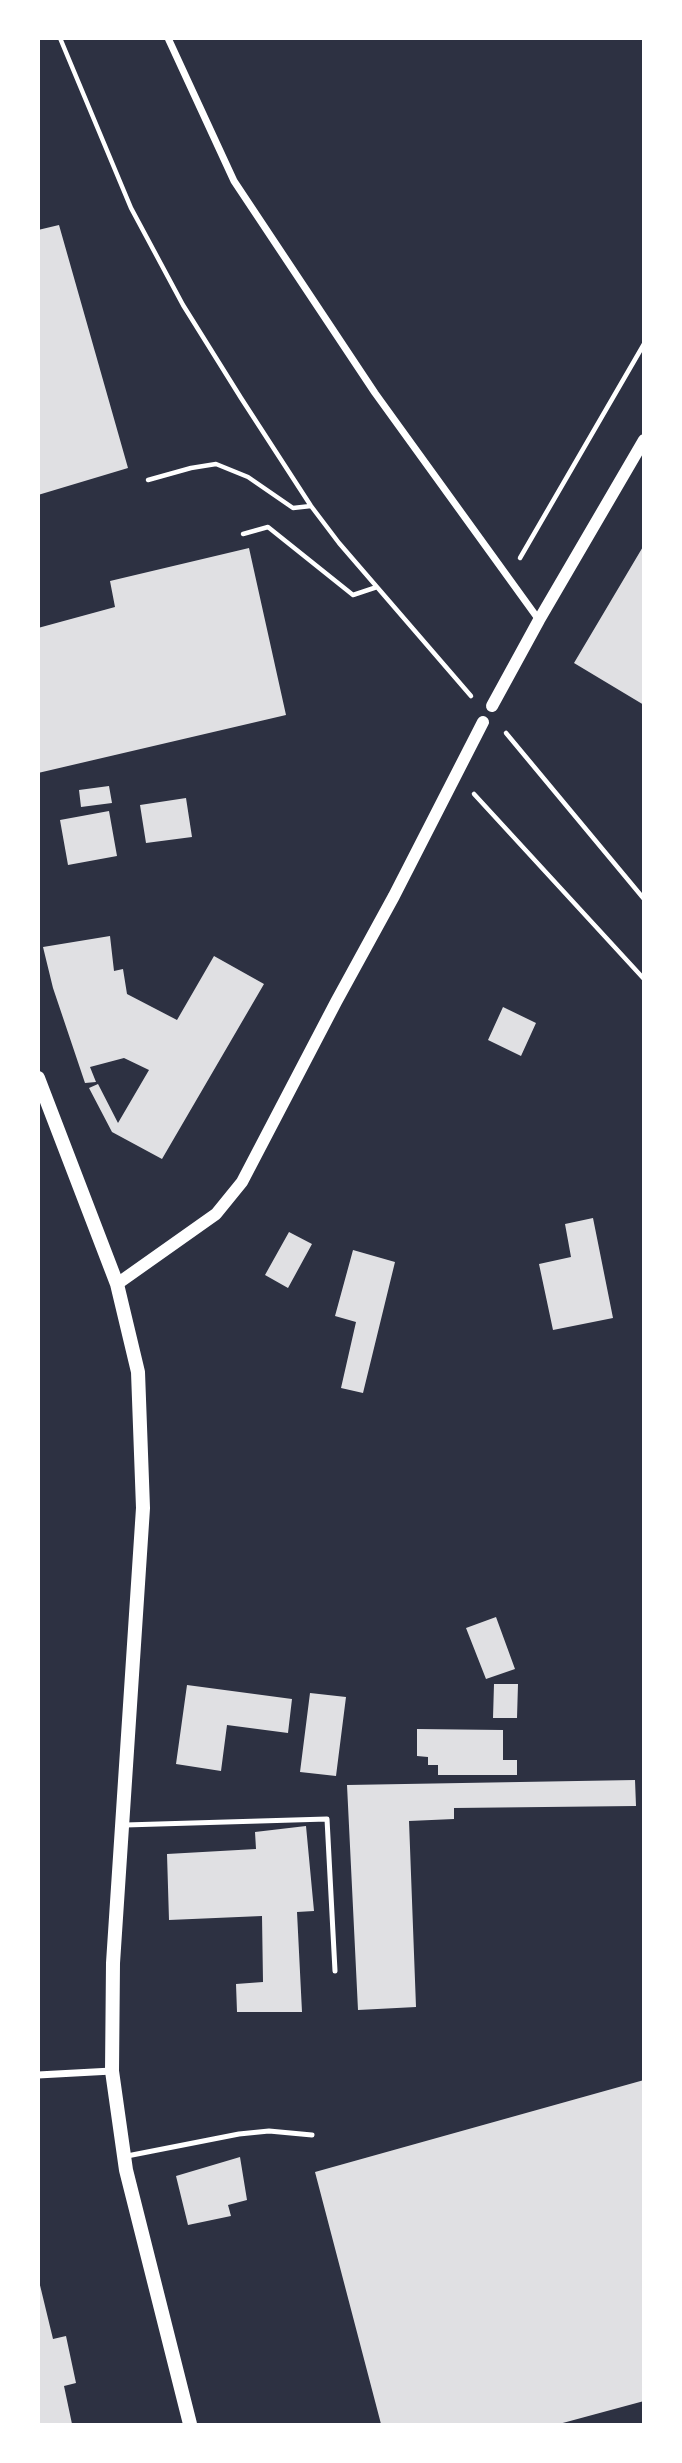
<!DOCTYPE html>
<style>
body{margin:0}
#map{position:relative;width:682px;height:2463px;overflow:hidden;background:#2d3142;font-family:Rubik,sans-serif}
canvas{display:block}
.frame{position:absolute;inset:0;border:40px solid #fff;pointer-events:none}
</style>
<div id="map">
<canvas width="682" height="2463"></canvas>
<div class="frame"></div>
</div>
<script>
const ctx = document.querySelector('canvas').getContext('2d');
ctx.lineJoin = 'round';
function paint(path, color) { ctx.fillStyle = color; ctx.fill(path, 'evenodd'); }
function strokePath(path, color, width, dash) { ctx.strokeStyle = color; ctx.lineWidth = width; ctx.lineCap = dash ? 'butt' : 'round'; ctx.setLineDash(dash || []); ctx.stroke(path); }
paint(new Path2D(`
 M 59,225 L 128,468 L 38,495 L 38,230 Z
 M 644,545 L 644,705 L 574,663 Z
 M 249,548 L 286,715 L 38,773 L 38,628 L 115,607 L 110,581 Z
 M 109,786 L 112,803 L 81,807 L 79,790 Z
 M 186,798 L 192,837 L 146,843 L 140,805 Z
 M 109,811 L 117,856 L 68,865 L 60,820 Z
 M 110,936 L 114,971 L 123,969 L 127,994 L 177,1020 L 214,956 L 264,984 L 162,1159 L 112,1132 L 89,1088 L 98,1084 L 118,1123 L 149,1070 L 124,1058 L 90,1067 L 96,1082 L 85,1083 L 53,988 L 43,947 Z
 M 503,1007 L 536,1023 L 521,1056 L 488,1040 Z
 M 593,1218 L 613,1318 L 553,1330 L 539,1264 L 571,1257 L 565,1224 Z
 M 289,1232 L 312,1244 L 288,1288 L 265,1275 Z
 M 353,1250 L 395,1262 L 363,1393 L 341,1388 L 356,1322 L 335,1316 Z
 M 496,1617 L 515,1669 L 486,1679 L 466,1628 Z
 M 494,1684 L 518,1684 L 517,1718 L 493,1718 Z
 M 187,1685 L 292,1699 L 288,1733 L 227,1725 L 221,1771 L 176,1764 Z
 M 310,1693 L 346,1697 L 336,1776 L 300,1772 Z
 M 417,1729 L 503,1730 L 503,1760 L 517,1760 L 517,1775 L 438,1775 L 438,1765 L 428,1765 L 428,1757 L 417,1756 Z
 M 635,1780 L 636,1806 L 454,1808 L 454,1819 L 409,1821 L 416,2007 L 358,2010 L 347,1785 Z
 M 306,1826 L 314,1911 L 297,1912 L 302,2012 L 237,2012 L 236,1984 L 263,1982 L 262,1916 L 169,1920 L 167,1854 L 256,1849 L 255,1832 Z
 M 644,2080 L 644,2401 L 559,2424 L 381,2424 L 315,2172 Z
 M 240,2157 L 247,2200 L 228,2205 L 231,2216 L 188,2225 L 176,2176 Z
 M 38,2277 L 53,2339 L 66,2336 L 76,2383 L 64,2386 L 72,2424 L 38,2424 Z`), '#e0e0e3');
strokePath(new Path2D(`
 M 60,38 L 131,208 L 183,305 L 241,398 L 311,506 L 339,543 L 471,696
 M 148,480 L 191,468 L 216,464 L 248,477 L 293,508 L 311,506
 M 243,534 L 268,527 L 353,595 L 377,587
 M 520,558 L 644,344
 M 506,733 L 644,899
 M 474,794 L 644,979`), '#fff', 4.5);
strokePath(new Path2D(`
 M 125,1825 L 327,1819 L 335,1971
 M 127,2156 L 239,2134 L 269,2131 L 312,2135`), '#fff', 5);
strokePath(new Path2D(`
 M 168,38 L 234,181 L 375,393 L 539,620
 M 38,2075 L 112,2071`), '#fff', 7);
strokePath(new Path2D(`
 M 492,706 L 539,620 L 644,440
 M 117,1284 L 216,1214 L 242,1182 L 336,1002 L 394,896 L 483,722`), '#fff', 12);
strokePath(new Path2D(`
 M 38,1078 L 117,1284 L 138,1372 L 143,1508 L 113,1963 L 112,2071 L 126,2170 L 190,2424`), '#fff', 14);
</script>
